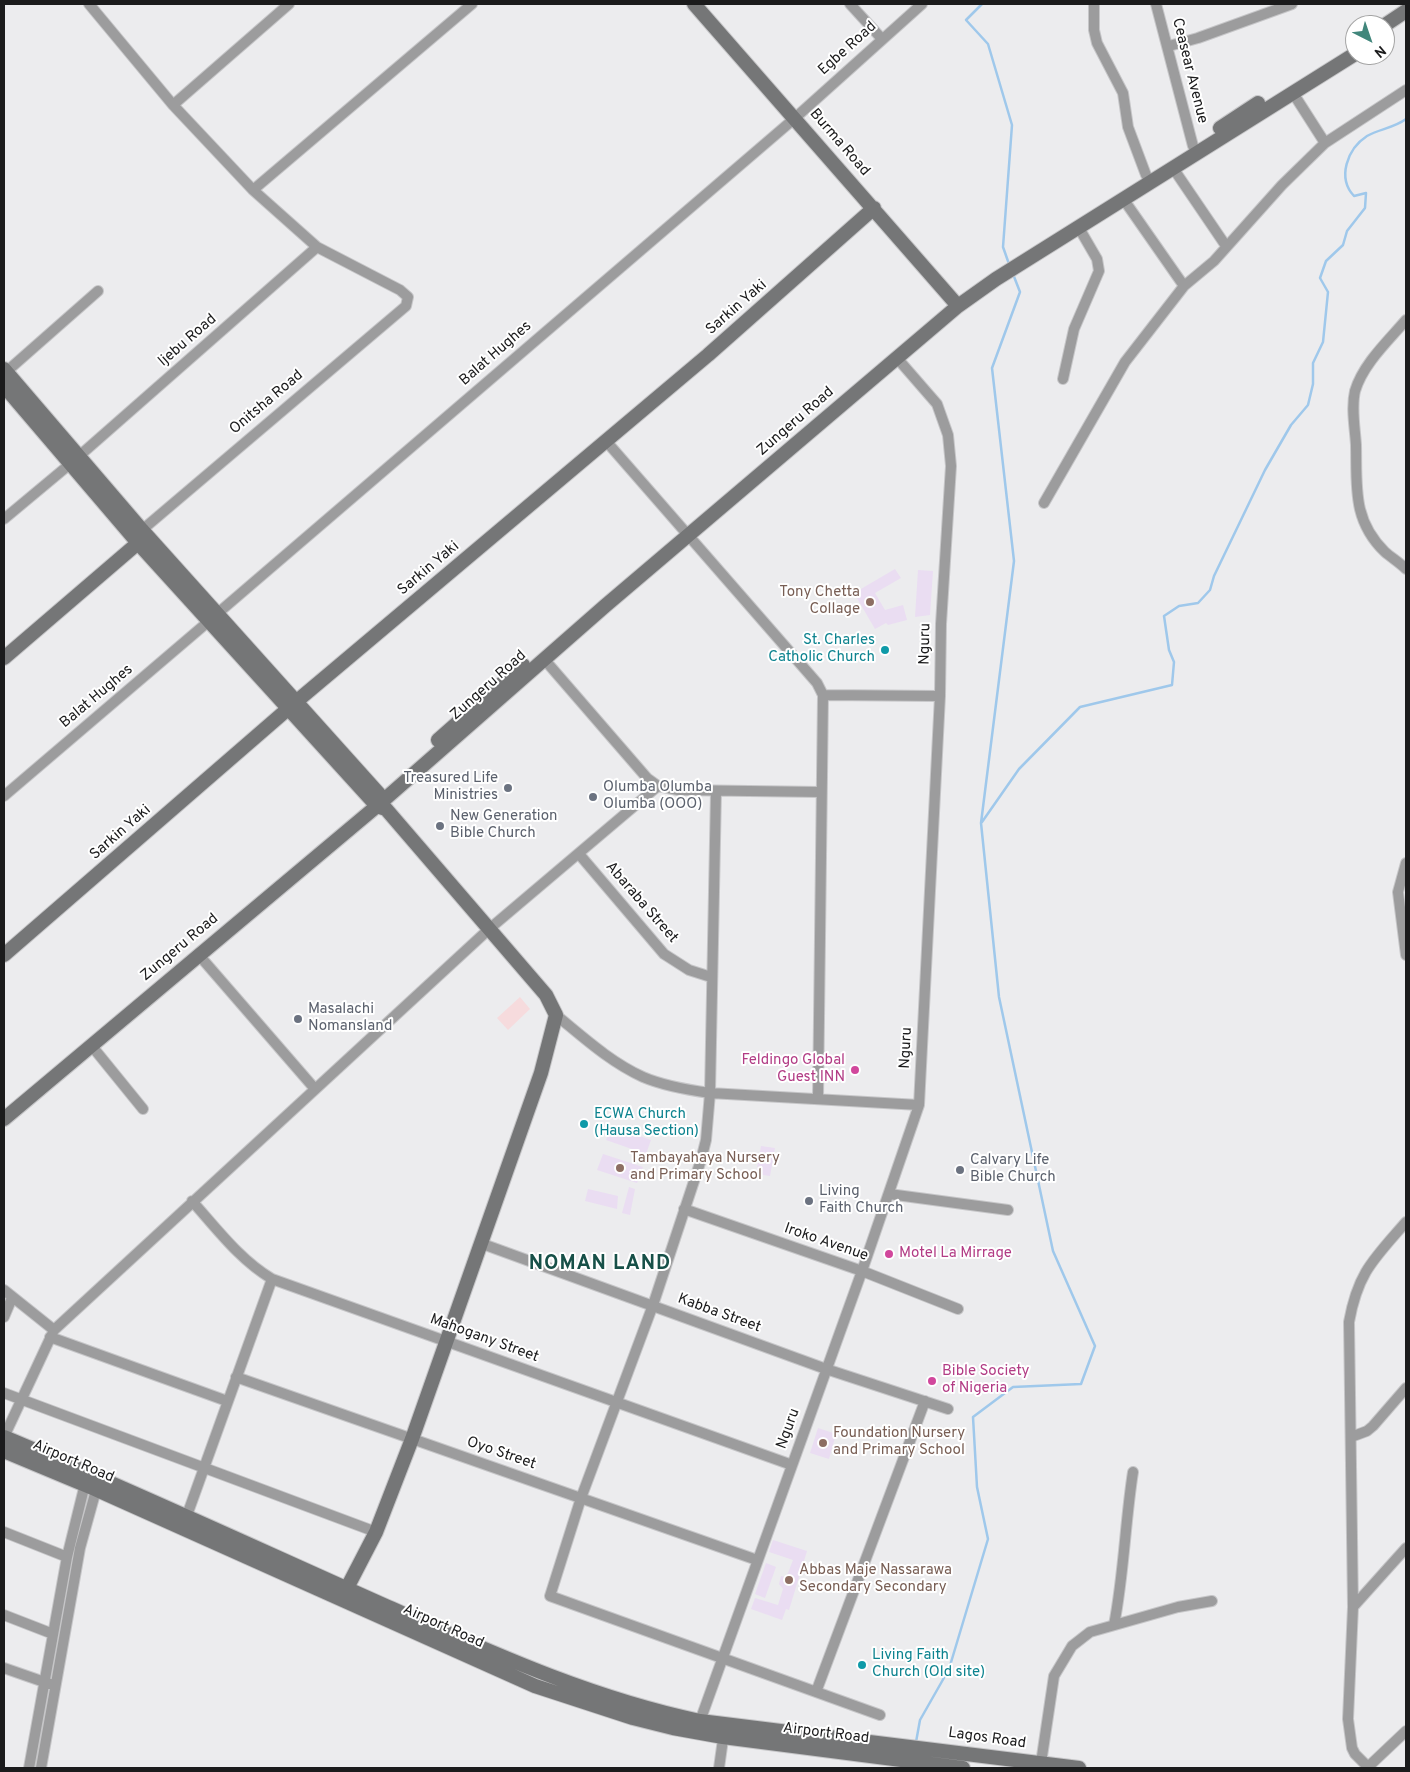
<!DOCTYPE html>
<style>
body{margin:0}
#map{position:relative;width:1410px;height:1772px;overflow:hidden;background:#ececee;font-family:Overpass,sans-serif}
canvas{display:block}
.frame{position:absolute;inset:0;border:5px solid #1b1b1c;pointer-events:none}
.north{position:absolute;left:1345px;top:15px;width:50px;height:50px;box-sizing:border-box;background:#fff;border:1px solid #a4a4a4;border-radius:50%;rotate:139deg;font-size:14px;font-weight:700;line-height:20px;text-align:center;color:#1b1b1c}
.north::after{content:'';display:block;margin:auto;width:18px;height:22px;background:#41867b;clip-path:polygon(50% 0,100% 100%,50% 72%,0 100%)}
</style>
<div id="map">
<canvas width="1410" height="1772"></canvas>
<div class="frame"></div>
<div class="north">N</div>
</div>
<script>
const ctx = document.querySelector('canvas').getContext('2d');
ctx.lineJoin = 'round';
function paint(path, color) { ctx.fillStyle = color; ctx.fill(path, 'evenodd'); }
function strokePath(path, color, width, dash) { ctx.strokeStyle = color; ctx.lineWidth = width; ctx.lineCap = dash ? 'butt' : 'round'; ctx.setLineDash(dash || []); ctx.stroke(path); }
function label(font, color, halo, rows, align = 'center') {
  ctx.font = font + ' Overpass,sans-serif'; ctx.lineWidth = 4; ctx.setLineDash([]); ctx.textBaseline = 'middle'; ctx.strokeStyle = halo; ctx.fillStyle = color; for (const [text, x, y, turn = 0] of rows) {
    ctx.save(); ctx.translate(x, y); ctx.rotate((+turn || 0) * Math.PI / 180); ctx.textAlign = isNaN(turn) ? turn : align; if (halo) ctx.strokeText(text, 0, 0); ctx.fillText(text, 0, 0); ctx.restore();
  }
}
paint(new Path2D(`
 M 895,569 L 901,578 L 875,593 L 885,610 L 903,605 L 907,620 L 888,625 L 886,623 L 875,629 L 854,593 Z
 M 918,570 L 933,571 L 930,615 L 915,617 Z
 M 611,1126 L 651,1140 L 646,1154 L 606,1140 Z
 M 761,1146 L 775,1148 L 770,1176 L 756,1174 Z
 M 603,1154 L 643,1167 L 637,1183 L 597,1170 Z
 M 629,1187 L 635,1189 L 630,1215 L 622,1213 Z
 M 588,1189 L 618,1196 L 617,1209 L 585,1201 Z
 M 818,1428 L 836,1434 L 829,1459 L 810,1453 Z
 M 773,1540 L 807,1551 L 789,1610 L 786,1609 L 782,1620 L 751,1609 L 755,1598 L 778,1605 L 783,1589 L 779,1584 L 781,1576 L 785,1577 L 788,1573 L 793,1560 L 769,1552 Z
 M 766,1563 L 776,1567 L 765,1598 L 755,1594 Z`), '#eaddf2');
paint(new Path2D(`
 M 520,997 L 530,1009 L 508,1030 L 497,1018 Z`), '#f6dbdd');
strokePath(new Path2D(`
 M 982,4 L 966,20 L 988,44 L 1012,125 L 1003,247 L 1009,264
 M 982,822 L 1019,769 L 1080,707 L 1172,685 L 1174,662 L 1169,650 L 1164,616 L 1179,606 L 1198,603 L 1210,590 L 1214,576 L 1265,470 L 1291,425 L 1308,405 L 1313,384 L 1313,363 L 1323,342 L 1328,292 L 1320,278 L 1326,261 L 1343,245 L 1347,231 L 1365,208 L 1366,193 L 1354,196 C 1337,178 1347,149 1367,136 C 1379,129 1394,128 1406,119
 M 916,1742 L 920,1720 L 949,1669 L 988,1539 L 977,1487 L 973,1417 L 1013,1387 L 1081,1384 L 1095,1346 L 1053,1251 L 999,997 L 981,823 L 1014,561 L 992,368 L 1020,292 L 1013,274`), '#9fc8eb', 2.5);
const street = new Path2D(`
 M 89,4 L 173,105 L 253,190 L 317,247 L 400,290 L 408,297 L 406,306 L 142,530
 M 850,4 L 882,39
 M 1094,4 L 1094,30 L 1097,43 L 1123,93 L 1128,127 L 1146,175
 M 1156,4 L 1193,146
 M 1169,46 L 1198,38 L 1292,4
 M 1293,93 L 1325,143
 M 173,105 L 289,4
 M 1173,168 L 1226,246
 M 253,190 L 472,4
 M 1124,200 L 1184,286
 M 1406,320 C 1388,341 1363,364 1355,391 C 1351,408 1355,428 1356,445 C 1357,486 1352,520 1385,552 C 1392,558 1400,563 1406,569
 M 6,372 L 98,291
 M 1063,379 L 1074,329 L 1099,271 L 1097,259 L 1079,228
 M 606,441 L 817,683 L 823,695 L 818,1099
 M 78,457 L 317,247
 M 1044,503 L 1125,362 L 1184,286 L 1214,261 L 1282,185 L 1325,143 L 1406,90
 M 4,519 L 70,464
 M 218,613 L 795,118 L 922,4
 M 544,659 L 647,778 L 658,786 L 678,790 L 820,792
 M 823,695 L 940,696
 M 716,791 L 710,1093 L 706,1140 L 701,1160 L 653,1305 L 581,1498 L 550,1596 L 880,1715
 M 4,796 L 209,621
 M 579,854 L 664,954 L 689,970 L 711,977
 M 1406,863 L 1398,892 L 1406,955
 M 198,954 L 315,1089
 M 556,1015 C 583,1037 610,1062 643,1077 C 664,1086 688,1090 710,1093 L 919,1105
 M 91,1045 L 143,1109
 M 889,1194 L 1008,1210
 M 192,1201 C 217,1229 240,1260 272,1279 L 792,1465
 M 684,1209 L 862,1271 L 958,1309
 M 480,1243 L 826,1369 L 948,1409
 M 4,1290 L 54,1330
 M 4,1317 L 12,1298
 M 50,1337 L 227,1401
 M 236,1377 L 757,1560
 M 4,1393 L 376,1532
 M 4,1437 L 54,1330 L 488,930 L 658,786
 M 1351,1437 L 1367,1431 L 1373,1426 L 1406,1388
 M 186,1518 L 272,1279
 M 4,1532 L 67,1557
 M 1353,1607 L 1406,1548
 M 4,1615 L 53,1634
 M 1114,1625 C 1124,1574 1125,1523 1133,1472
 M 4,1668 L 50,1684
 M 816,1692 L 925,1401
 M 700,1721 L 862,1271 L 919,1105 L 940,696 L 941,624 L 951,466 L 948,435 L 937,404 L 897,358
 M 1041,1763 L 1054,1676 L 1072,1646 L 1090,1632 L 1178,1607 L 1212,1601
 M 1368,1767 L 1406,1731
 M 29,1768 L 67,1557 L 86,1480
 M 41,1768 L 80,1548 L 98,1483
 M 719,1768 L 724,1732
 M 1369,1768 L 1355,1754 L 1352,1748 L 1348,1719 L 1353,1607 L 1349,1322 C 1358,1272 1374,1259 1406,1222`);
const secondary = new Path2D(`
 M 694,4 L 958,306
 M 1385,25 L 1406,11
 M 1220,128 L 1258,103
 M 4,369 L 142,530 L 379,794
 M 4,386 L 138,543 L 377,806 L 386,809 L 546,995 L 556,1015 L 541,1073 L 412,1439 L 376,1532 L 347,1588
 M 4,658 L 138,543
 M 438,740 L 523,665
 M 4,955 L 297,701 L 708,355 L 874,208
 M 4,1119 L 377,806 L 605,606 L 958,306 L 996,279 L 1355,54
 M 4,1437 C 133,1491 260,1550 388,1607 C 490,1652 590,1698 700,1721 L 1079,1768
 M 4,1451 L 95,1489 L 535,1686 L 633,1718 L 673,1728 L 723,1737 L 963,1768`);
strokePath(street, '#c6c6c8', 12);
strokePath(secondary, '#c6c6c8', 16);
strokePath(street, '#9c9c9d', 10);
strokePath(secondary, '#757677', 14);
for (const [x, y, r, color] of [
 [870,602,5,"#8d6e63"],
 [885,650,5,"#0f9aa8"],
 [508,788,5,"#6b7280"],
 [593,797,5,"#6b7280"],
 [440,826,5,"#6b7280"],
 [298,1019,5,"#6b7280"],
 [855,1070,5,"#d1479c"],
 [584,1124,5,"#0f9aa8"],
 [620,1168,5,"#8d6e63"],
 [960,1170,5,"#6b7280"],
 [809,1201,5,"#6b7280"],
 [889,1254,5,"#d1479c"],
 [932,1381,5,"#d1479c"],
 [823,1443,5,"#8d6e63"],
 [789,1580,5,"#8d6e63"],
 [862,1665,5,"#0f9aa8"]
]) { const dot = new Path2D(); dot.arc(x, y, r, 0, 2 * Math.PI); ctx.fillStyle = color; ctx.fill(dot); strokePath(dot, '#fff', 2); }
label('15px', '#1b1b1c', '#fff', [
 ["Egbe Road",848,49,-42],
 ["Ceasear Avenue",1189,71,76],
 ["Burma Road",839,143,49],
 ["Sarkin Yaki",737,308,-41],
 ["Ijebu Road",188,341,-41],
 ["Balat Hughes",496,354,-41],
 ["Onitsha Road",267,403,-40],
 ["Zungeru Road",796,422,-41],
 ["Sarkin Yaki",429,569,-40],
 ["Nguru",926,644,-89],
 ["Zungeru Road",489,686,-42],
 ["Balat Hughes",97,697,-40],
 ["Sarkin Yaki",121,833,-41],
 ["Abaraba Street",641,903,49],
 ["Zungeru Road",180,948,-40],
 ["Nguru",907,1048,-87],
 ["Iroko Avenue",826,1243,19],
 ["Kabba Street",719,1314,20],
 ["Mahogany Street",484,1339,20],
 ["Nguru",789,1429,-70],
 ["Oyo Street",501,1454,19],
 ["Airport Road",73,1462,23],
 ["Airport Road",443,1627,24],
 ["Airport Road",826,1734,7],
 ["Lagos Road",987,1739,8]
]);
label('15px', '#785e54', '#fff', [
 ["Tony Chetta",860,593,"right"],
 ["Collage",860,610,"right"],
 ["Tambayahaya Nursery",630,1159],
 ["and Primary School",630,1176],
 ["Foundation Nursery",833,1434],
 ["and Primary School",833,1451],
 ["Abbas Maje Nassarawa",799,1571],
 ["Secondary Secondary",799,1588]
], 'left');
label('15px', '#0d838f', '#fff', [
 ["St. Charles",875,641,"right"],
 ["Catholic Church",875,658,"right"],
 ["ECWA Church",594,1115],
 ["(Hausa Section)",594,1132],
 ["Living Faith",872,1656],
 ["Church (Old site)",872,1673]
], 'left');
label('15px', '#5b616d', '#fff', [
 ["Treasured Life",498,779,"right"],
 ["Ministries",498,796,"right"],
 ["Olumba Olumba",603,788],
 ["Olumba (OOO)",603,805],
 ["New Generation",450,817],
 ["Bible Church",450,834],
 ["Masalachi",308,1010],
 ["Nomansland",308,1027],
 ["Calvary Life",970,1161],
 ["Bible Church",970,1178],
 ["Living",819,1192],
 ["Faith Church",819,1209]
], 'left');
label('15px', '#b23c85', '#fff', [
 ["Feldingo Global",845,1061,"right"],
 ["Guest INN",845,1078,"right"],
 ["Motel La Mirrage",899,1254],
 ["Bible Society",942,1372],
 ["of Nigeria",942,1389]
], 'left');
ctx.letterSpacing = '1px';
label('bold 20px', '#175048', '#fff', [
 ["NOMAN LAND",600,1265]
]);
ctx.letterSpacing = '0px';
</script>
